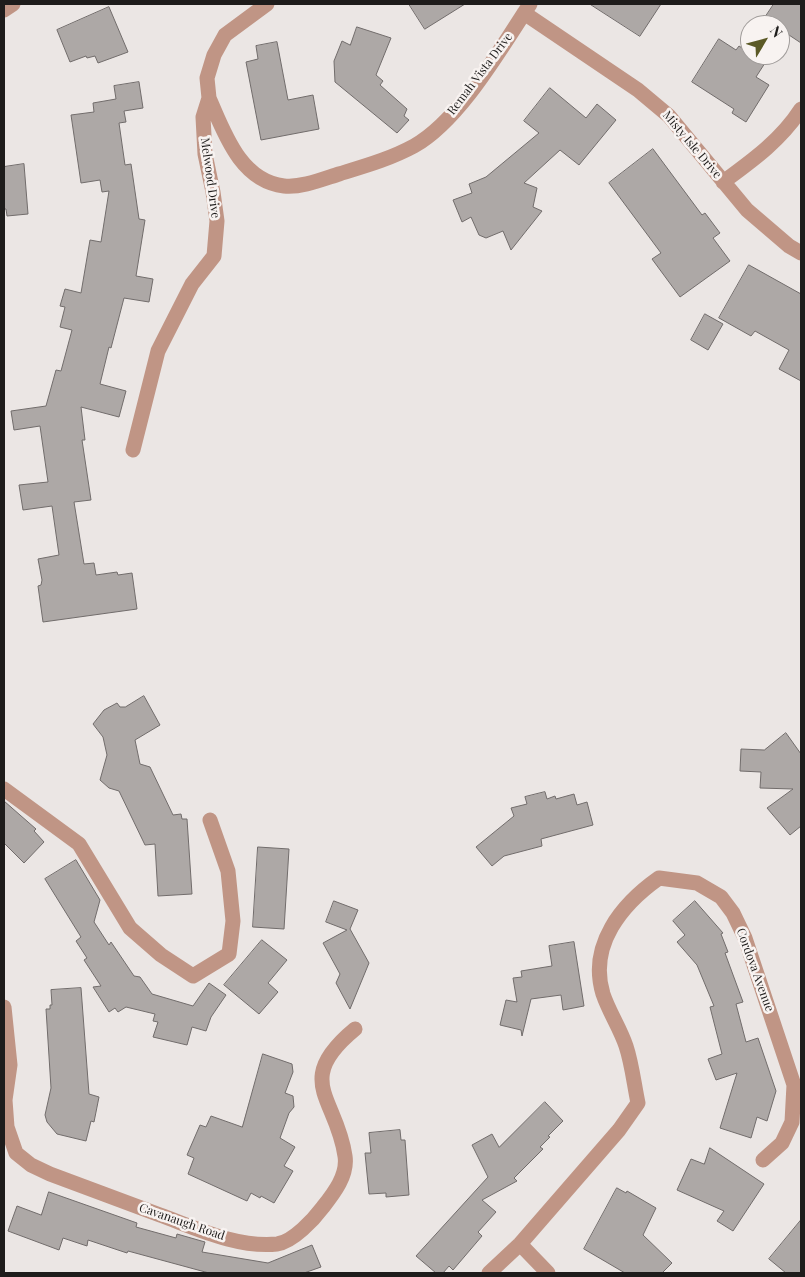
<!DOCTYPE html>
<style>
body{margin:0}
#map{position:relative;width:805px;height:1277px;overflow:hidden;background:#ebe6e4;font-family:"Playfair Display",serif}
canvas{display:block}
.frame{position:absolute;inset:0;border:5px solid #1e1c1b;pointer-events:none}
.north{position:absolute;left:740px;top:15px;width:50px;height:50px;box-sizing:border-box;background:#f8f3f1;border:1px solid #a19d9b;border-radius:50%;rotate:53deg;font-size:14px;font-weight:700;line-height:20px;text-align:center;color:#1e1c1b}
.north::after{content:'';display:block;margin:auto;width:18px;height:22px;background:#5b5926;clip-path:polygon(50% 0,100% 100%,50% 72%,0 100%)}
</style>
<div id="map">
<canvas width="805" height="1277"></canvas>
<div class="frame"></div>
<div class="north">N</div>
</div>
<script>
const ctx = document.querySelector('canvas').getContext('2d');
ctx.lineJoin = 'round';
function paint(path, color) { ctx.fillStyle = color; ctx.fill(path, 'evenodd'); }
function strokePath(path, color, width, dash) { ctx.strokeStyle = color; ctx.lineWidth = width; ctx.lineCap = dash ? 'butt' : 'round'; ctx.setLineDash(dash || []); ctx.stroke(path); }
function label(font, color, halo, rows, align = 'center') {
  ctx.font = font + ' "Playfair Display",serif'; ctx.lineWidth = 5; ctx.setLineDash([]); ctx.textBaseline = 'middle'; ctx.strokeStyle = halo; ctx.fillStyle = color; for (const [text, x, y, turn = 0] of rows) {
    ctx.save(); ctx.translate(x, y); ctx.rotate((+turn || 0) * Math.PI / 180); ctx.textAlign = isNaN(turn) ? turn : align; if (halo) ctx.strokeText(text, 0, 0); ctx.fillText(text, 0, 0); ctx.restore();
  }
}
const building = new Path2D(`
 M 409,4 L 465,4 L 425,29 Z
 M 590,4 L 661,4 L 640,36 Z
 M 774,4 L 801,4 L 801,43 L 780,29 L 780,25 L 760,25 Z
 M 109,7 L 128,52 L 98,63 L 95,56 L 87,58 L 86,56 L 70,62 L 57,30 Z
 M 357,27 L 391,38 L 376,75 L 383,81 L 380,85 L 407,109 L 404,116 L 409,120 L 397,133 L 335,82 L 334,61 L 342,41 L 350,45 Z
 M 719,39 L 736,50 L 739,46 L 765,63 L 756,77 L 769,85 L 746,122 L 732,113 L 734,109 L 692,82 Z
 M 277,42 L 288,100 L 313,95 L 319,129 L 261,140 L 246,62 L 258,59 L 256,46 Z
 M 139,82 L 143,108 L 124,111 L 126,122 L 119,123 L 125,165 L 131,164 L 139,219 L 145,220 L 136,276 L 153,279 L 149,302 L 124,298 L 111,348 L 109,347 L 100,384 L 126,391 L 119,417 L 81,407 L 85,440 L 82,440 L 91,500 L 74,502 L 84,564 L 94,563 L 96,575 L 117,572 L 118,575 L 132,573 L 137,609 L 43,622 L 38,586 L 41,585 L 42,580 L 38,559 L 59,555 L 52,506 L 23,510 L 19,485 L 48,482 L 40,426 L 14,430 L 11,411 L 46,406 L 56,370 L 61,371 L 72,330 L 60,327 L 65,307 L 60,306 L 65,289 L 81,293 L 90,240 L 101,242 L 109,191 L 102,192 L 100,180 L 81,183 L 71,115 L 94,112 L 93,103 L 116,99 L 114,86 Z
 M 550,88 L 586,118 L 597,104 L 616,120 L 579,165 L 560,150 L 524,183 L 537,188 L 533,207 L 542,211 L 511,250 L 503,231 L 486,238 L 479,235 L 471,217 L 462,222 L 453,200 L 472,193 L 469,184 L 486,177 L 539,133 L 524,121 Z
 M 653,149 L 702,215 L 705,213 L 720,233 L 713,238 L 730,261 L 680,297 L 652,259 L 661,253 L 609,183 Z
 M 24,164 L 28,214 L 7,216 L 6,209 L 4,209 L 4,167 Z
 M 749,265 L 801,294 L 801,381 L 779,369 L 789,350 L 755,331 L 751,336 L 719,318 Z
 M 705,314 L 723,324 L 708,350 L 691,340 Z
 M 144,696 L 160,725 L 135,740 L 140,764 L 150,767 L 173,815 L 181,814 L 182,819 L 187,819 L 192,894 L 158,896 L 155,844 L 145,845 L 119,791 L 109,788 L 100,780 L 107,755 L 103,737 L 93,724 L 104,710 L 117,703 L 120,707 L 125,707 Z
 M 786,733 L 801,754 L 801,826 L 790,835 L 767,808 L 793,789 L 760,788 L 761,772 L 740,771 L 741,749 L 764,750 Z
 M 545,792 L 547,799 L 555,796 L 556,799 L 574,794 L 577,805 L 587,802 L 593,825 L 541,839 L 542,846 L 504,856 L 492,866 L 476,847 L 514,816 L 511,808 L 527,804 L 525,797 Z
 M 4,801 L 36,829 L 34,831 L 44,842 L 24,863 L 4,843 Z
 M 258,847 L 289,849 L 284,929 L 253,927 Z
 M 76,860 L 100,900 L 94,922 L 109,945 L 111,942 L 134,976 L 140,977 L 152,994 L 193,1006 L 209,983 L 226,995 L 211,1017 L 206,1031 L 192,1027 L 187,1045 L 153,1037 L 158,1022 L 153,1021 L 155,1014 L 126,1007 L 118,1012 L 115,1008 L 109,1012 L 93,987 L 101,986 L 84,960 L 87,958 L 76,941 L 81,937 L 45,879 Z
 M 334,901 L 358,910 L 350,929 L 369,963 L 350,1009 L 336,983 L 340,974 L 323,943 L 347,930 L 326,922 Z
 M 695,901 L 723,933 L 721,934 L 728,952 L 725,953 L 743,1002 L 736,1004 L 746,1042 L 758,1038 L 776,1091 L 767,1121 L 757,1117 L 751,1138 L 720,1128 L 737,1073 L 716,1080 L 708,1059 L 722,1054 L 710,1007 L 714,1006 L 697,965 L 677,942 L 685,935 L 673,921 Z
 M 262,940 L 287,960 L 268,983 L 278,992 L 259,1014 L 224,985 Z
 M 574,942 L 584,1006 L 563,1010 L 561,995 L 531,999 L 522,1036 L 521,1030 L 500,1025 L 506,1000 L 517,1002 L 513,978 L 522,977 L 521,971 L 552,966 L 549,946 Z
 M 81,988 L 89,1094 L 99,1097 L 94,1122 L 91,1121 L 86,1141 L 57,1134 L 47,1122 L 45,1115 L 51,1088 L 46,1009 L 50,1009 L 50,1005 L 52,1005 L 51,990 Z
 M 263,1054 L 292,1064 L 293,1072 L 285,1093 L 293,1096 L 294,1107 L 289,1113 L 280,1138 L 295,1147 L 284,1166 L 293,1171 L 274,1203 L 261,1196 L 260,1198 L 251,1193 L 247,1201 L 188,1174 L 194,1158 L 187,1155 L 200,1125 L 206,1127 L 211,1116 L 242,1127 Z
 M 545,1102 L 563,1121 L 548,1136 L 550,1137 L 540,1147 L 543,1149 L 514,1178 L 517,1181 L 482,1200 L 496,1212 L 478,1232 L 482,1236 L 453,1270 L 449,1266 L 443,1273 L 436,1273 L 416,1256 L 488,1177 L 472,1145 L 492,1134 L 499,1147 Z
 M 400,1130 L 401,1140 L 405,1140 L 409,1195 L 386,1197 L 386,1193 L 369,1194 L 365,1153 L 371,1153 L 369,1133 Z
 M 710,1148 L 764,1184 L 733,1231 L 717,1221 L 724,1211 L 677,1190 L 691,1159 L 704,1164 Z
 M 617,1188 L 626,1193 L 627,1191 L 656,1208 L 643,1235 L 672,1263 L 662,1273 L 625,1273 L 584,1249 Z
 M 49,1192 L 137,1223 L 136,1227 L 176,1238 L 177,1234 L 205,1242 L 202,1252 L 268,1263 L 312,1245 L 321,1267 L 304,1273 L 209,1273 L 128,1251 L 127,1253 L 88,1240 L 87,1246 L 63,1238 L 59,1250 L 8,1231 L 17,1206 L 41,1215 Z
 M 801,1220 L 801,1273 L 786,1273 L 769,1259 Z`);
paint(building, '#ada8a6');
strokePath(building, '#716c6b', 1);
strokePath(new Path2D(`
 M 4,10 L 13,4
 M 524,13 L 638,90 L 669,116 L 747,210 L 789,246 L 801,253
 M 209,98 C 224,132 240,181 284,186 C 301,188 323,179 339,174 C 365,166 390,159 414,146 C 460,120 501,48 530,4
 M 723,182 C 753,160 781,140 801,109
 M 133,450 L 158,351 L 192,284 L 214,256 L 217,221 L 213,192 L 205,154 L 203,117 L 209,98 L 207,78 L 214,55 L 225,35 L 267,4
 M 4,789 L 79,844 L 130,928 L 161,955 L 193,976 L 229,954 L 233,921 L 228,871 L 210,820
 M 4,1007 L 10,1065 L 5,1100 L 7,1127 L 16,1153 L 31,1165 L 50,1174 C 87,1188 123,1201 160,1215 C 196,1228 237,1248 277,1244 C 293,1242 314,1219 323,1207 C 334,1193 348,1175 345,1156 C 337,1098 292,1081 355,1029
 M 520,1244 L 548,1273
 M 489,1273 L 520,1244 L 619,1130 L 638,1103 C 634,1084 632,1064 626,1046 C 620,1028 609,1012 603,994 C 588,945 622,904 659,878 L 697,883 L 721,897 L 733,913 L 745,938 L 794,1085 L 792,1122 L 782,1143 L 763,1160`), '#c09585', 15);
label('12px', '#1e1c1b', '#f8f3f1', [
 ["Remah Vista Drive",480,74,-53],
 ["Misty Isle Drive",692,145,50],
 ["Melwood Drive",210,178,82],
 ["Cordova Avenue",755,970,70],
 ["Cavanaugh Road",182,1222,19]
]);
</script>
